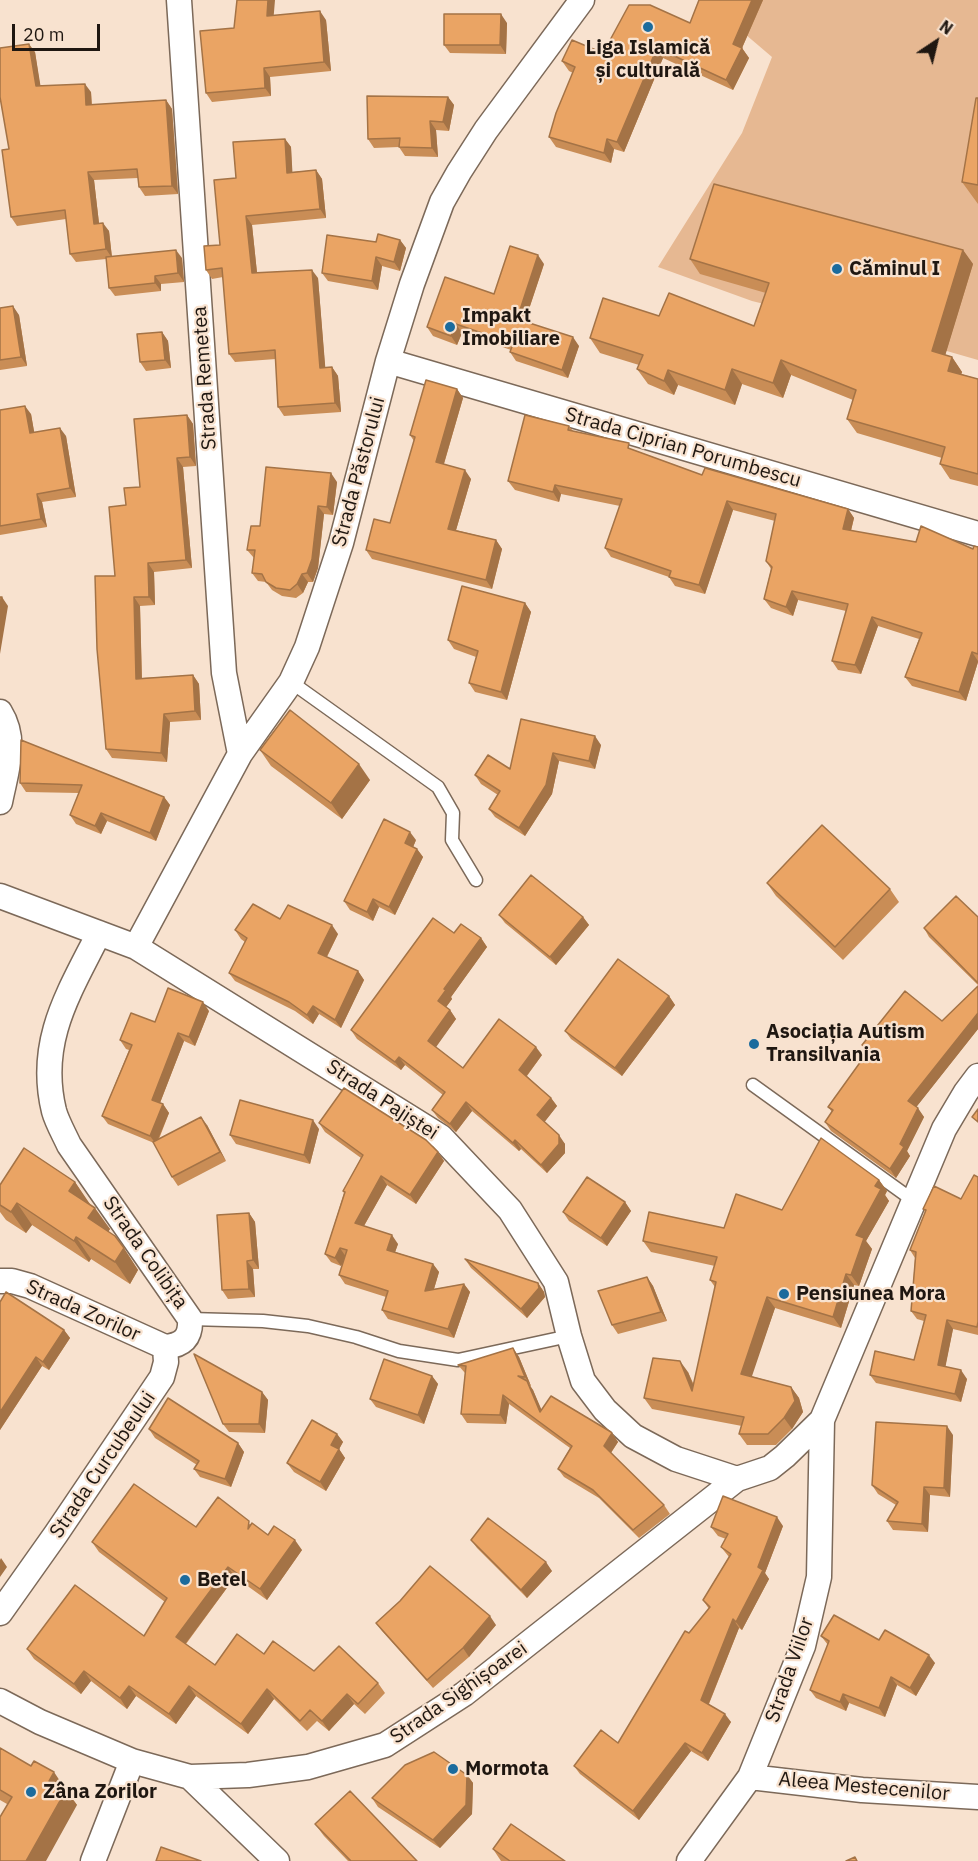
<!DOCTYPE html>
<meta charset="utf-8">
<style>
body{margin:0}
#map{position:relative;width:978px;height:1861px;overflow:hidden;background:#f8e2cf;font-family:"IBM Plex Sans",sans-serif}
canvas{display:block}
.north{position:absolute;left:906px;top:12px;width:60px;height:60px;-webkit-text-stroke:4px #f8e2cf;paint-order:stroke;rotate:35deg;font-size:16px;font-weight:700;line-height:24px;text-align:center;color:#1f1711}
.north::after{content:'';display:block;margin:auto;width:21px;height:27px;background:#1f1711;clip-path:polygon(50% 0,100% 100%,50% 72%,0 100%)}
.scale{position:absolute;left:12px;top:24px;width:88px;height:27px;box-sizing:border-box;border:3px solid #1f1711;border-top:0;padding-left:8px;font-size:18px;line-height:21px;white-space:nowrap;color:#1f1711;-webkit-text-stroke:4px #f8e2cf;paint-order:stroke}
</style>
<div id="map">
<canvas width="978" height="1861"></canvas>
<div class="north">N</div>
<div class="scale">20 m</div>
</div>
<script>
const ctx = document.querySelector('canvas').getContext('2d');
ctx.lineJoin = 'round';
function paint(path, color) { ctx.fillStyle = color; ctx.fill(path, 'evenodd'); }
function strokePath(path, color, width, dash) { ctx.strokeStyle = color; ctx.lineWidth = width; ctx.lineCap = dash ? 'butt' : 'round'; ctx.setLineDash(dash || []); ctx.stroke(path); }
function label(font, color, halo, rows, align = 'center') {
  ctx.font = font + ' "IBM Plex Sans",sans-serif'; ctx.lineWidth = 4.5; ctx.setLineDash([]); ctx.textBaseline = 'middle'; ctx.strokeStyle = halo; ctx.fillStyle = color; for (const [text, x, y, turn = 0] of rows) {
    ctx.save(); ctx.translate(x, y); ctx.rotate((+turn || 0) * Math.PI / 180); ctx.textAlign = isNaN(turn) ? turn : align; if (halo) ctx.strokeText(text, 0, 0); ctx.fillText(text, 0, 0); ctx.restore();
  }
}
paint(new Path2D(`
 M 705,0 L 978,0 L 978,360 L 912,341 L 752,301 L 658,267 L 742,133 L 772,57 Z`), '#e6b892');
const service = new Path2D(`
 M 291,682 L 438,787 L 453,813 L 452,840 L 476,880
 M 753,1085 L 914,1201
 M 190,1319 L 263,1321 L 308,1326 L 356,1337 L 399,1351 L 458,1360 L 569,1336`);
const minor = new Path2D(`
 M 179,0 L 224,673 L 240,754
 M 388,361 L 978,534
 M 0,712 C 18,741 6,771 0,802
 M 0,896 L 136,947 L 441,1137 L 510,1210 L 556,1282 L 569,1336 L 583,1381 L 605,1410 L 633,1436 L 676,1459 L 737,1479 L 770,1468 L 785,1456 L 822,1420 L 944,1129 L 966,1092 L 978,1076
 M 136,947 L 240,754 L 291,682 L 307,647 L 341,543 L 388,361 L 412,284 L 442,202 L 459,172 L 486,130 L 582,0
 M 0,1281 L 12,1281 L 30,1286 L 165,1347 C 183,1345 191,1338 190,1319 L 69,1145 C 64,1134 57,1122 54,1111 C 37,1041 69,993 99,933
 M 0,1613 L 56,1534 L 162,1377 L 166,1362 L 165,1347
 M 0,1701 L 40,1722 L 132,1761 L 190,1777 L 248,1775 L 308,1767 L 385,1745 L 464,1694 L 737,1479
 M 190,1777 L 277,1861
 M 750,1777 L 862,1790 L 978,1797
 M 93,1861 L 132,1761
 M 689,1861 L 750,1777 L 803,1646 L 819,1577 L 822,1420`);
strokePath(service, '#7c6959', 15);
strokePath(minor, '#7c6959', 27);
strokePath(service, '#fff', 12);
strokePath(minor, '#fff', 24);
paint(new Path2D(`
 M 699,0 L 763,0 L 742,48 L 749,58 L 733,90 L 663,58 L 624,152 L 614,149 L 611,163 L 556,147 L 549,137 L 573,73 L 569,71 L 562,61 L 603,53 L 690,23 Z
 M 273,15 L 326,20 L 331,71 L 270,77 L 271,96 L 212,102 L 206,93 L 234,28 Z
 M 507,23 L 506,54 L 450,53 L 444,45 Z
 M 35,52 L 40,86 L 91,92 L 92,105 L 166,100 L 172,109 L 178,194 L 145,196 L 139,187 L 138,178 L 94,180 L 99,223 L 109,231 L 112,257 L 182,258 L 184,282 L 161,284 L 161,291 L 115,296 L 109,288 L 106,259 L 76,262 L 70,254 L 66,219 L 17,226 L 11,217 L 9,149 Z
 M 448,97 L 454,105 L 449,131 L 436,130 L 438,157 L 405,156 L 399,147 L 374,148 L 368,139 Z
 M 978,98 L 978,204 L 962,182 Z
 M 285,139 L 291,147 L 292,172 L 316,170 L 322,179 L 326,218 L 252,225 L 257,273 L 318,278 L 325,367 L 332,367 L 338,376 L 341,412 L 284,416 L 278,407 L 276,359 L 235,362 L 229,354 L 223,277 L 212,279 L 206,270 L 220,245 L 236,178 Z
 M 400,240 L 406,248 L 400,271 L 382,266 L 378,290 L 328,281 L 322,273 L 376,242 Z
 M 963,250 L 973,264 L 945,355 L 952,357 L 962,372 L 961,374 L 978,379 L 978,486 L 950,479 L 940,464 L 942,458 L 857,433 L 847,419 L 853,400 L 791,375 L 783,398 L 742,384 L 735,405 L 678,385 L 674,395 L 648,384 L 637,369 L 639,365 L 600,353 L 590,338 L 659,316 L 754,326 L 766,293 L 700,274 L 690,259 Z
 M 544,264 L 525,321 L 579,346 L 568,378 L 516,361 L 510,352 L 511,350 L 462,333 L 457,345 L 433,336 L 427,327 L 494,294 Z
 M 0,308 L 19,315 L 27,366 L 0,370 Z
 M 162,332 L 168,341 L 171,368 L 146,371 L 140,362 Z
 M 457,389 L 463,398 L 444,464 L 471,479 L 456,530 L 496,540 L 502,549 L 492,589 L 372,559 L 366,550 L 390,523 L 414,441 L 410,435 Z
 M 0,410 L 31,414 L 34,432 L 66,436 L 76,497 L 42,502 L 47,527 L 0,535 Z
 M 187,415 L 193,424 L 196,466 L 183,467 L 192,568 L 154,572 L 155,605 L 140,606 L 142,678 L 193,675 L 199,684 L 201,720 L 170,722 L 167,762 L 112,758 L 106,749 L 115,576 L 126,505 L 140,487 Z
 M 569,426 L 573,431 L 634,450 L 702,475 L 848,509 L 854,518 L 851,531 L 916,542 L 973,549 L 978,547 L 978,662 L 966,701 L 912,686 L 905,677 L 919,639 L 878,626 L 861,674 L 838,670 L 832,661 L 846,611 L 798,600 L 793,616 L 771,608 L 764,599 L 771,569 L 766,561 L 775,521 L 733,510 L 705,594 L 675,586 L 669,577 L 611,557 L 605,548 L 620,506 L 561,494 L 559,502 L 515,490 L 508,481 Z
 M 337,482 L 333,515 L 324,514 L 318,568 L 313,582 L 308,582 L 303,593 L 296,598 L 282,596 L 272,590 L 266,582 L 258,581 L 252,573 L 254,558 L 247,550 L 260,526 Z
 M 525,603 L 531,612 L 507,700 L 475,692 L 469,683 L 476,657 L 454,649 L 448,640 Z
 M 521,719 L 601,745 L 595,769 L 559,761 L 552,794 L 525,836 L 495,817 L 489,809 L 498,795 L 481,784 L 475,775 L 510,769 Z
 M 21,740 L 164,797 L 170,805 L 156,841 L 107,821 L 101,834 L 76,824 L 70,815 L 79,793 L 26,792 L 20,783 Z
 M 260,750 L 370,780 L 342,819 L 271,766 Z
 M 416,840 L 413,847 L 417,849 L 423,857 L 395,915 L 379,907 L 373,921 L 350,910 L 344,901 Z
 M 767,883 L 890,889 L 899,902 L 843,960 L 776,896 Z
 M 499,915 L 583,917 L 589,925 L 556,965 L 505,923 Z
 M 978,917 L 978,985 L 929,937 L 924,928 Z
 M 280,919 L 338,934 L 327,957 L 358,971 L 364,980 L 341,1028 L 319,1014 L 313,1024 L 295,1011 L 235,981 L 229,973 L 245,942 L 241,939 L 235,930 Z
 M 454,933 L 481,938 L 487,947 L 451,997 L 452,999 L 446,1007 L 450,1010 L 456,1019 L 435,1047 L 463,1068 L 542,1055 L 527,1076 L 551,1098 L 557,1106 L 544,1122 L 565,1144 L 565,1153 L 547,1173 L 521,1149 L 519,1151 L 472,1111 L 456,1132 L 438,1118 L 432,1110 L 443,1095 L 405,1065 L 401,1070 L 357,1039 L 351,1030 Z
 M 669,996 L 675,1005 L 622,1076 L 571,1039 L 565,1031 Z
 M 209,1011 L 195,1046 L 184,1041 L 160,1103 L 163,1104 L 169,1113 L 159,1139 L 207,1125 L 226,1161 L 178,1186 L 172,1177 L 154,1143 L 108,1124 L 102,1116 L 129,1050 L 126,1049 L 120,1040 L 155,1022 Z
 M 942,1021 L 978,1029 L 916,1107 L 924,1117 L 907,1151 L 910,1156 L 896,1178 L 831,1131 L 825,1122 L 832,1112 L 828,1107 L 868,1052 L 862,1045 Z
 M 319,1123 L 438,1152 L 444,1161 L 416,1204 L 387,1185 L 364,1226 L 398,1244 L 395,1252 L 433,1264 L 439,1272 L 434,1289 L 464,1284 L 470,1292 L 454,1338 L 388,1319 L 382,1310 L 386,1297 L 345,1284 L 339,1275 L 343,1262 L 341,1266 L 331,1262 L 325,1254 L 344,1193 L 343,1191 L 361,1158 L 325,1132 Z
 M 319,1129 L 310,1164 L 236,1144 L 230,1135 Z
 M 978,1177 L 978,1335 L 953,1329 L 945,1367 L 967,1379 L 961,1402 L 876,1383 L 870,1375 L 914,1360 L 924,1321 L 917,1319 L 911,1311 L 915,1258 L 910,1250 L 925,1212 L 923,1209 L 961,1199 Z
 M 879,1180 L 887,1191 L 885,1195 L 889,1201 L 866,1241 L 872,1249 L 859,1286 L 854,1285 L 841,1328 L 775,1308 L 751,1376 L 791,1387 L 799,1398 L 803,1412 L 792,1429 L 776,1445 L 747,1445 L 739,1434 L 742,1426 L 652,1409 L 644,1398 L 688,1372 L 694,1385 L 715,1287 L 710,1280 L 715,1266 L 651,1252 L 643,1241 L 724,1228 L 782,1210 Z
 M 75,1182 L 89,1204 L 110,1229 L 108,1232 L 115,1236 L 138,1270 L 130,1284 L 91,1259 L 89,1262 L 32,1225 L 26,1233 L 6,1220 L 0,1212 L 0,1185 Z
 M 625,1202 L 631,1211 L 607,1246 L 569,1221 L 563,1212 Z
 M 249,1213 L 255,1222 L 259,1269 L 253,1269 L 255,1297 L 228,1299 L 222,1290 Z
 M 465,1259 L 538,1283 L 544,1292 L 545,1297 L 527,1318 L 471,1268 Z
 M 647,1277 L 653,1286 L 667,1321 L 618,1334 L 612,1325 Z
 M 0,1302 L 64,1330 L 70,1338 L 49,1370 L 42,1366 L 0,1430 Z
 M 513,1348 L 519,1357 L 531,1386 L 530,1386 L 533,1390 L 541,1410 L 612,1433 L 618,1442 L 611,1453 L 664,1505 L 670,1514 L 639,1538 L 599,1498 L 564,1477 L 558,1469 L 570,1448 L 509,1404 L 506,1424 L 467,1423 L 461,1414 L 465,1373 L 458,1365 Z
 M 432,1376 L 438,1384 L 424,1424 L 376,1407 L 370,1399 Z
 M 262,1392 L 268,1400 L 265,1433 L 229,1432 L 223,1424 Z
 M 149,1429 L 238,1443 L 244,1452 L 231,1487 L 200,1477 L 194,1469 L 197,1465 L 155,1438 Z
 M 337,1434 L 343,1442 L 339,1449 L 345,1458 L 326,1491 L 294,1472 L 287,1463 Z
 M 953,1435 L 950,1497 L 930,1495 L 928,1532 L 893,1530 L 887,1521 L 896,1505 L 878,1494 L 872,1485 Z
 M 251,1524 L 268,1535 L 302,1550 L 267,1600 L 235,1577 L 186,1644 L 215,1665 L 264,1654 L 314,1671 L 378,1683 L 385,1693 L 365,1714 L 354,1704 L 329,1731 L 317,1721 L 307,1731 L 274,1699 L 248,1734 L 196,1696 L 176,1724 L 136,1696 L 127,1709 L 91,1681 L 81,1694 L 34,1659 L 27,1649 L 144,1636 L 165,1602 L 99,1552 L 92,1542 L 196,1527 Z
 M 783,1526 L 765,1573 L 769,1579 L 742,1630 L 739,1628 L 709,1704 L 731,1722 L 708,1761 L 691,1751 L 639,1820 L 580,1774 L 574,1766 L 618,1743 L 709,1609 L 703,1600 L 729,1557 L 721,1547 L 726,1539 L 718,1536 L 711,1527 Z
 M 471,1540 L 552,1571 L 527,1598 L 477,1548 Z
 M 376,1623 L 496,1625 L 469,1657 L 433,1688 L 382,1631 Z
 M 821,1636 L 879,1640 L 935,1663 L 916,1696 L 897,1685 L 885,1717 L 849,1703 L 846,1711 L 816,1698 L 810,1690 L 828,1645 Z
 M 0,1748 L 64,1787 L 63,1789 L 66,1790 L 77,1805 L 7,1804 L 0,1800 Z
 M 467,1775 L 473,1783 L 472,1814 L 440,1848 L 378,1807 L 372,1798 Z
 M 315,1824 L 417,1861 L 348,1861 L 324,1836 Z
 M 493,1849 L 565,1861 L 501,1861 Z`), '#c98d56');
paint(new Path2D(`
 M 268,0 L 275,0 L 273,24 L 267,16 Z
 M 752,0 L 763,0 L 742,48 L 749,58 L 733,90 L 726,80 L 733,44 Z
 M 320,11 L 326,20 L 331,71 L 324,62 Z
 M 501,14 L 507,23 L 506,54 L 500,45 Z
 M 29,44 L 35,52 L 42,95 L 36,86 Z
 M 657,48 L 663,58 L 624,152 L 617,142 Z
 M 264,68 L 270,77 L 271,96 L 265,88 Z
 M 85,84 L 91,92 L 92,114 L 86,105 Z
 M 448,97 L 454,105 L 449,131 L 443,122 Z
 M 166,100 L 172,109 L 178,194 L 172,186 Z
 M 430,121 L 436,130 L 438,157 L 432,148 Z
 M 285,139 L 291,147 L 293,182 L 287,173 Z
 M 607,139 L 614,149 L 611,163 L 604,153 Z
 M 316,170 L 322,179 L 326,218 L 320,209 Z
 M 88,172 L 94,180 L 100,232 L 94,224 Z
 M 246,216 L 252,225 L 258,282 L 252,273 Z
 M 103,223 L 109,231 L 112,258 L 106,249 Z
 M 400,240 L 406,248 L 400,271 L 394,262 Z
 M 176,250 L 182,258 L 184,282 L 178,273 Z
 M 963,250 L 973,264 L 942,366 L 932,351 Z
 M 538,255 L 544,264 L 523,327 L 517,319 Z
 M 376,257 L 382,266 L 378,290 L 372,281 Z
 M 312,270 L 318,278 L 326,376 L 320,368 Z
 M 155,276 L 161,284 L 161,291 L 155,283 Z
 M 13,306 L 19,315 L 27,366 L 21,357 Z
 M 456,324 L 462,333 L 457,345 L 451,336 Z
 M 162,332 L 168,341 L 171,368 L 165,360 Z
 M 573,337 L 579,346 L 568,378 L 562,370 Z
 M 952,357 L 962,372 L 958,385 L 948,371 Z
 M 781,360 L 791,375 L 783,398 L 773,383 Z
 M 332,367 L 338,376 L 341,412 L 335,403 Z
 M 732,369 L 742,384 L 735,405 L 725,390 Z
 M 668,370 L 678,385 L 674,395 L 664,381 Z
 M 457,389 L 463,398 L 442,470 L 436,462 Z
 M 25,406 L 31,414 L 36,442 L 30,433 Z
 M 187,415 L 193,424 L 196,466 L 190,457 Z
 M 60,428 L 66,436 L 76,497 L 70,488 Z
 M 177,458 L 183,467 L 192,568 L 186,560 Z
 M 465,470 L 471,479 L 454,537 L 448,529 Z
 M 331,473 L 337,482 L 333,515 L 327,507 Z
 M 555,485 L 561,494 L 559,502 L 553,492 Z
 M 37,494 L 42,502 L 47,527 L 41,519 Z
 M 727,501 L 733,510 L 705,594 L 699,585 Z
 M 318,506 L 324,514 L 318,568 L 313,582 L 307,573 Z
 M 848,509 L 854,518 L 849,538 L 843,529 Z
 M 496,540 L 502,549 L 492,589 L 486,580 Z
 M 148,563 L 154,572 L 155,605 L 149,597 Z
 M 302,574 L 308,582 L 303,593 L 297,584 Z
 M 792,591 L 798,600 L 793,616 L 786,607 Z
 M 2,597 L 8,606 L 0,654 L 0,609 Z
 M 134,597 L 140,606 L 142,687 L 136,679 Z
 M 525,603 L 531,612 L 507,700 L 501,692 Z
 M 872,617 L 878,626 L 861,674 L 855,665 Z
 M 972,652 L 978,661 L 978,662 L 966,701 L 959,692 Z
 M 193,675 L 199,684 L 201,720 L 195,711 Z
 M 164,714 L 170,722 L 167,762 L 161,753 Z
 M 595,736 L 601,745 L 595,769 L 589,761 Z
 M 553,753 L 559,761 L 552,794 L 525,836 L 519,828 Z
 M 359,764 L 370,780 L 342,819 L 331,803 Z
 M 164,797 L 170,805 L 156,841 L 150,833 Z
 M 101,813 L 107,821 L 101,834 L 95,826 Z
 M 410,832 L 416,840 L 411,852 L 405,843 Z
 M 417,849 L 423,857 L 395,915 L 389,907 Z
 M 373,899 L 379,907 L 373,921 L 367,912 Z
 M 583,917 L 589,925 L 556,965 L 550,957 Z
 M 332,925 L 338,934 L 324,962 L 318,953 Z
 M 481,938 L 487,947 L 451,997 L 452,999 L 444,1010 L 438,1001 L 444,989 Z
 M 358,971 L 364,980 L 341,1028 L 335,1020 Z
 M 669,996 L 675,1005 L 622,1076 L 615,1068 Z
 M 203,1002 L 209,1011 L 195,1046 L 189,1037 Z
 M 313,1006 L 319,1014 L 313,1024 L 307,1015 Z
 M 450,1010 L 456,1019 L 434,1050 L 428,1041 Z
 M 978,1013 L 978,1029 L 914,1110 L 908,1101 Z
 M 178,1033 L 184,1041 L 158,1108 L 152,1100 Z
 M 536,1047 L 542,1055 L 525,1078 L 519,1070 Z
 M 399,1057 L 405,1065 L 401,1070 L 395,1062 Z
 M 551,1098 L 557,1106 L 543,1124 L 537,1115 Z
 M 466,1102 L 472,1111 L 456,1132 L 450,1124 Z
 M 163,1104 L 169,1113 L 156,1144 L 150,1136 Z
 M 918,1108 L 924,1117 L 907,1151 L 910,1156 L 896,1178 L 890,1169 L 900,1144 Z
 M 201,1117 L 207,1125 L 226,1161 L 220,1152 Z
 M 313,1120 L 319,1129 L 310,1164 L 304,1155 Z
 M 559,1135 L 565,1144 L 565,1153 L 547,1173 L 541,1165 Z
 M 515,1140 L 521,1149 L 519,1151 L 513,1143 Z
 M 438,1152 L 444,1161 L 416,1204 L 410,1195 Z
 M 381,1176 L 387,1185 L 361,1231 L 355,1223 Z
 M 879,1180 L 887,1191 L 885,1195 L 889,1201 L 866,1241 L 872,1249 L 859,1286 L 851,1275 L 856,1235 L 875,1186 Z
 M 75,1182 L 90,1204 L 84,1212 L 69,1191 Z
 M 625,1202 L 631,1211 L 607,1246 L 601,1238 Z
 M 17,1203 L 32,1225 L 26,1233 L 11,1212 Z
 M 95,1208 L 110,1229 L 103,1240 L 88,1218 Z
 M 249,1213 L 255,1222 L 259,1269 L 253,1260 Z
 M 392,1235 L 398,1244 L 393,1258 L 387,1250 Z
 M 76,1237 L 91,1259 L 89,1262 L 74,1241 Z
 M 124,1248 L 138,1270 L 130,1284 L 115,1262 Z
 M 340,1248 L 346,1257 L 341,1266 L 335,1258 Z
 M 247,1261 L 253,1269 L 255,1297 L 249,1289 Z
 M 433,1264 L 439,1272 L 431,1299 L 425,1291 Z
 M 846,1274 L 854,1285 L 841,1328 L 833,1317 Z
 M 647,1277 L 653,1286 L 667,1321 L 661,1312 Z
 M 538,1283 L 544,1292 L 545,1297 L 527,1318 L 521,1309 Z
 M 464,1284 L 470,1292 L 454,1338 L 448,1329 Z
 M 767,1297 L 775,1308 L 749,1385 L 741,1374 Z
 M 947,1320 L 953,1329 L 944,1374 L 938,1365 Z
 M 64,1330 L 70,1338 L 49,1370 L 43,1362 Z
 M 513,1348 L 519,1357 L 531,1386 L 525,1377 Z
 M 36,1357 L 42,1366 L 0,1430 L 0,1412 Z
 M 680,1361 L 688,1372 L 700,1402 L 692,1391 Z
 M 961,1370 L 967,1379 L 961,1402 L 955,1394 Z
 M 432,1376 L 438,1384 L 424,1424 L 418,1415 Z
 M 527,1381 L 533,1390 L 546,1420 L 540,1412 Z
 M 791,1387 L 799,1398 L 803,1412 L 792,1429 L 784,1418 Z
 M 262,1392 L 268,1400 L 265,1433 L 259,1424 Z
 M 503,1395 L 509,1404 L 506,1424 L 500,1415 Z
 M 947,1426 L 953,1435 L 950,1497 L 944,1488 Z
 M 612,1433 L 618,1442 L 610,1454 L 604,1446 Z
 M 337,1434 L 343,1442 L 337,1453 L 331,1445 Z
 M 238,1443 L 244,1452 L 231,1487 L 225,1479 Z
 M 339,1449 L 345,1458 L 326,1491 L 320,1482 Z
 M 924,1487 L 930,1495 L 928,1532 L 922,1524 Z
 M 777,1517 L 783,1526 L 765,1573 L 769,1579 L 742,1630 L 736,1622 Z
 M 295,1540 L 302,1550 L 267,1600 L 260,1589 Z
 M 1,1558 L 7,1567 L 0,1577 L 0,1560 Z
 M 546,1562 L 552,1571 L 527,1598 L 521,1590 Z
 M 228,1567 L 235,1577 L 183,1647 L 176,1637 Z
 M 490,1616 L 496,1625 L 469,1657 L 463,1648 Z
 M 733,1619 L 739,1628 L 707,1708 L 701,1700 Z
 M 929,1655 L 935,1663 L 916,1696 L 910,1688 Z
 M 84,1671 L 91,1681 L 81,1694 L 74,1684 Z
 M 891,1677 L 897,1685 L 885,1717 L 879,1708 Z
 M 129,1686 L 136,1696 L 127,1709 L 120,1698 Z
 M 189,1686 L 196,1696 L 176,1724 L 169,1714 Z
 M 267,1689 L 274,1699 L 248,1734 L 241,1724 Z
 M 347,1694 L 354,1704 L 329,1731 L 322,1721 Z
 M 843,1694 L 849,1703 L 846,1711 L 840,1702 Z
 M 725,1714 L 731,1722 L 708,1761 L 702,1753 Z
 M 685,1743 L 691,1751 L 639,1820 L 633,1811 Z
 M 54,1772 L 64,1787 L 59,1796 L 49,1781 Z
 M 467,1775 L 473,1783 L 472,1814 L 440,1848 L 433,1840 Z
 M 66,1790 L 77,1805 L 46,1861 L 26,1861 Z`), '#a47346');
const building = new Path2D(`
 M 237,0 L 268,0 L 267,16 L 320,11 L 324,62 L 264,68 L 265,88 L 206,93 L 200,31 L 234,28 Z
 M 699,0 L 752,0 L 733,44 L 742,48 L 726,80 L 657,48 L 617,142 L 607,139 L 604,153 L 549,137 L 556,113 L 575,67 L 562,61 L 572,40 L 603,53 L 629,5 L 650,5 L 690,23 Z
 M 444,14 L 501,14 L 500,45 L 444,45 Z
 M 29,44 L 36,86 L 85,84 L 86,105 L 166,100 L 172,186 L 139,187 L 137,169 L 88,172 L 94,224 L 103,223 L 106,249 L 70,254 L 65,210 L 11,217 L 2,150 L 9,149 L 0,97 L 0,48 Z
 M 367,96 L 448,97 L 443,122 L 430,121 L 432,148 L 399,147 L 400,138 L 368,139 Z
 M 976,98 L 978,98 L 978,185 L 962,182 Z
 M 285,139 L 287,173 L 316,170 L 320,209 L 246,216 L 252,273 L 312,270 L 320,368 L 332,367 L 335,403 L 278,407 L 275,350 L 229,354 L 222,268 L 206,270 L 204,246 L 220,245 L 214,180 L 236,178 L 233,142 Z
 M 714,184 L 963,250 L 932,351 L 952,357 L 948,371 L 978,379 L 978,474 L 940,464 L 945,447 L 847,419 L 856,390 L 781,360 L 773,383 L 732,369 L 725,390 L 668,370 L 664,381 L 637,369 L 643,355 L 590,338 L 603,298 L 659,316 L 669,293 L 754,326 L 769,283 L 690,259 Z
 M 378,234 L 400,240 L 394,262 L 376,257 L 372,281 L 322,273 L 327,235 L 376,242 Z
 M 510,246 L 538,255 L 517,319 L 573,337 L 562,370 L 510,352 L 513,344 L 456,324 L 451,336 L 427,327 L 445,277 L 494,294 Z
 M 176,250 L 178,273 L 155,276 L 155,283 L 109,288 L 106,257 Z
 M 13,306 L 21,357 L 0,360 L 0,308 Z
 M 162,332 L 165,360 L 140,362 L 137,334 Z
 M 426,380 L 457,389 L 436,462 L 465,470 L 448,529 L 496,540 L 486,580 L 366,550 L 374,519 L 390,523 L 415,437 L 410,435 Z
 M 25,406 L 30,433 L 60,428 L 70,488 L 37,494 L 41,519 L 0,526 L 0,410 Z
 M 187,415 L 190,457 L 177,458 L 186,560 L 148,563 L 149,597 L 134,597 L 136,679 L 193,675 L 195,711 L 164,714 L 161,753 L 106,749 L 97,649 L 95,576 L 115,576 L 109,507 L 126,505 L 124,488 L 140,487 L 134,419 Z
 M 525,415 L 569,426 L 568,430 L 629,443 L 628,448 L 702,475 L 705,468 L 848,509 L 843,529 L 916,542 L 921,526 L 973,549 L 974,546 L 978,547 L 978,654 L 972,652 L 959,692 L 905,677 L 922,633 L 872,617 L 855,665 L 832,661 L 848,604 L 792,591 L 786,607 L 764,599 L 772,567 L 766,561 L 776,514 L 727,501 L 699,585 L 669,577 L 671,571 L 605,548 L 622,499 L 555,485 L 553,492 L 508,481 Z
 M 266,467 L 331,473 L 327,507 L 318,506 L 312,559 L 307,573 L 302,574 L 297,584 L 290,590 L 276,588 L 266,582 L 262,574 L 252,573 L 255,550 L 247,550 L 251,526 L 260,526 Z
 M 462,586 L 525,603 L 501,692 L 469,683 L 478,651 L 448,640 Z
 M 0,597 L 2,597 L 0,609 Z
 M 290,710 L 359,764 L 331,803 L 260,750 Z
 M 521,719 L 595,736 L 589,761 L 553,753 L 546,785 L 519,828 L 489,809 L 500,791 L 475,775 L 488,755 L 510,769 Z
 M 21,740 L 164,797 L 150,833 L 101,813 L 95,826 L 70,815 L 82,785 L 20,783 Z
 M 384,819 L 410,832 L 405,843 L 417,849 L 389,907 L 373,899 L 367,912 L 344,901 Z
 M 822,825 L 890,889 L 835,947 L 767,883 Z
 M 531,875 L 583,917 L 550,957 L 499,915 Z
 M 956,896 L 978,917 L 978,983 L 924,928 Z
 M 253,904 L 280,919 L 288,905 L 332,925 L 318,953 L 358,971 L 335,1020 L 313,1006 L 307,1015 L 289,1002 L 229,973 L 247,938 L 235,930 Z
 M 433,918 L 454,933 L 461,924 L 481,938 L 444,989 L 446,990 L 438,1001 L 450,1010 L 428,1041 L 463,1068 L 499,1019 L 536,1047 L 519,1070 L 551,1098 L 537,1115 L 559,1135 L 559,1144 L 541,1165 L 515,1140 L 513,1143 L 466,1102 L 450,1124 L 432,1110 L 445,1092 L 399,1057 L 395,1062 L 351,1030 Z
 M 618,959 L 669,996 L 615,1068 L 565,1031 Z
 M 978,986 L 978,1013 L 908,1101 L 918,1108 L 900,1144 L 904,1147 L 890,1169 L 825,1122 L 833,1110 L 828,1107 L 869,1050 L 862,1045 L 905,991 L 942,1021 Z
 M 168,988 L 203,1002 L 189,1037 L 178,1033 L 152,1100 L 163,1104 L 150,1136 L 102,1116 L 132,1045 L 120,1040 L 131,1013 L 155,1022 Z
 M 344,1088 L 426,1140 L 438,1152 L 410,1195 L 381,1176 L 355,1223 L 392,1235 L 387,1250 L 433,1264 L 425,1291 L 464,1284 L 448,1329 L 382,1310 L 388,1291 L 339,1275 L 347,1250 L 340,1248 L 335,1258 L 325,1254 L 345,1192 L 343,1191 L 363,1155 L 319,1123 Z
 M 240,1100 L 313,1120 L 304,1155 L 230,1135 Z
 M 978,1109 L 978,1122 L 972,1117 Z
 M 201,1117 L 220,1152 L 172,1177 L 153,1142 Z
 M 821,1138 L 879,1180 L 875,1186 L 881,1189 L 856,1235 L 864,1238 L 851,1275 L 846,1274 L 833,1317 L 767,1297 L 741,1374 L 791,1387 L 795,1401 L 784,1418 L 768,1434 L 739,1434 L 744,1417 L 644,1398 L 653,1358 L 680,1361 L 692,1391 L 716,1282 L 710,1280 L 717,1257 L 643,1241 L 649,1212 L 724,1228 L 736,1194 L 782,1210 Z
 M 24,1148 L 75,1182 L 69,1191 L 95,1208 L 88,1218 L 115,1236 L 124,1248 L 115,1262 L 76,1237 L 74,1241 L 17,1203 L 11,1212 L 0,1205 L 0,1185 Z
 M 974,1175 L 978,1177 L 978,1322 L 977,1327 L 947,1320 L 938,1365 L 961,1370 L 955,1394 L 870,1375 L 875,1351 L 914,1360 L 926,1315 L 911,1311 L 916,1252 L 910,1250 L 926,1210 L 923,1209 L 934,1186 L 961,1199 Z
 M 587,1177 L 625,1202 L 601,1238 L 563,1212 Z
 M 249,1213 L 253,1260 L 247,1261 L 249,1289 L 222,1290 L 217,1215 Z
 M 465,1259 L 538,1283 L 539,1288 L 521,1309 Z
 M 647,1277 L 661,1312 L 612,1325 L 598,1291 Z
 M 6,1292 L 64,1330 L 43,1362 L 36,1357 L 0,1412 L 0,1302 Z
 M 513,1348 L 525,1377 L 518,1376 L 527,1381 L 540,1412 L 551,1396 L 611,1432 L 612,1433 L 604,1446 L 664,1505 L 633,1530 L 593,1490 L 558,1469 L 572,1446 L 503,1395 L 500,1415 L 461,1414 L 466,1366 L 458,1365 Z
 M 194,1354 L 262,1392 L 259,1424 L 223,1424 Z
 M 384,1359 L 432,1376 L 418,1415 L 370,1399 Z
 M 168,1398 L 238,1443 L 225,1479 L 194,1469 L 199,1461 L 149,1429 Z
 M 312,1420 L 337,1434 L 331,1445 L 339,1449 L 320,1482 L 287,1463 Z
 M 876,1422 L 947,1426 L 944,1488 L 924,1487 L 922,1524 L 887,1521 L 898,1502 L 872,1485 Z
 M 134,1484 L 196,1527 L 218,1497 L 249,1521 L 248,1529 L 252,1523 L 268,1535 L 274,1526 L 295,1540 L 260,1589 L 228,1567 L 176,1637 L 215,1665 L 237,1634 L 264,1654 L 273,1641 L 314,1671 L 339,1646 L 378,1683 L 358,1704 L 347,1694 L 322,1721 L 310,1710 L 300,1721 L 267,1689 L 241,1724 L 189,1686 L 169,1714 L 129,1686 L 120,1698 L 84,1671 L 74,1684 L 27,1649 L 75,1585 L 144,1636 L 167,1598 L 92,1542 Z
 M 723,1496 L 777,1517 L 758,1567 L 763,1570 L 736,1622 L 733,1619 L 701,1700 L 725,1714 L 702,1753 L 685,1743 L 633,1811 L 574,1766 L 601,1730 L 618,1743 L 685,1631 L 689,1633 L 710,1607 L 703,1600 L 731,1554 L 721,1547 L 728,1534 L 711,1527 Z
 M 488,1518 L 546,1562 L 521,1590 L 471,1540 Z
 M 430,1566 L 490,1616 L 463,1648 L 427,1680 L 376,1623 L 400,1601 Z
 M 834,1615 L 879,1640 L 885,1630 L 929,1655 L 910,1688 L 891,1677 L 879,1708 L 843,1694 L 840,1702 L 810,1690 L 829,1641 L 821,1636 Z
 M 0,1748 L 31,1766 L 34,1761 L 54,1772 L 49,1781 L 66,1790 L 26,1861 L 0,1861 L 0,1817 L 12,1797 L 0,1790 Z
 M 434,1752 L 467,1775 L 466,1805 L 433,1840 L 372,1798 L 405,1765 Z
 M 350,1791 L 417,1861 L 351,1861 L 315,1824 Z
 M 511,1824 L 565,1861 L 510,1861 L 493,1849 Z
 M 161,1847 L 201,1861 L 156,1861 Z
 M 855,1857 L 857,1861 L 846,1861 Z`);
paint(building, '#eaa464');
strokePath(building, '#a47346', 1.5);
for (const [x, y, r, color] of [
 [648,27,6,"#1b6b9d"],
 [837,269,6,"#1b6b9d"],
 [450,327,6,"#1b6b9d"],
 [754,1044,6,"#1b6b9d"],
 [784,1294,6,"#1b6b9d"],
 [185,1580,6,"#1b6b9d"],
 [453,1769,6,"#1b6b9d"],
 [31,1792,6,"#1b6b9d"]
]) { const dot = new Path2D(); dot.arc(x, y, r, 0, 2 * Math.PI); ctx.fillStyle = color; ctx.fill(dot); strokePath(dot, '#f8e2cf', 2); }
label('bold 20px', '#1f1711', '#f8e2cf', [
 ["Liga Islamică",648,48,"center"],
 ["și culturală",648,71,"center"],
 ["Căminul I",849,269],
 ["Impakt",462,316],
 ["Imobiliare",462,339],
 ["Asociația Autism",766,1032],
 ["Transilvania",766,1055],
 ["Pensiunea Mora",796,1294],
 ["Betel",197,1580],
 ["Mormota",465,1769],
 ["Zâna Zorilor",43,1792]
], 'left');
label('20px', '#1f1711', '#f8e2cf', [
 ["Strada Remetea",205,378,-94],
 ["Strada Ciprian Porumbescu",683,448,16],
 ["Strada Păstorului",359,472,-75],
 ["Strada Pajiștei",382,1100,33],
 ["Strada Colibița",145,1253,55],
 ["Strada Zorilor",83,1311,24],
 ["Strada Curcubeului",103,1465,-56],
 ["Strada Viilor",790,1670,-71],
 ["Strada Sighișoarei",459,1693,-35],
 ["Aleea Mestecenilor",864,1787,5]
]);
</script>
